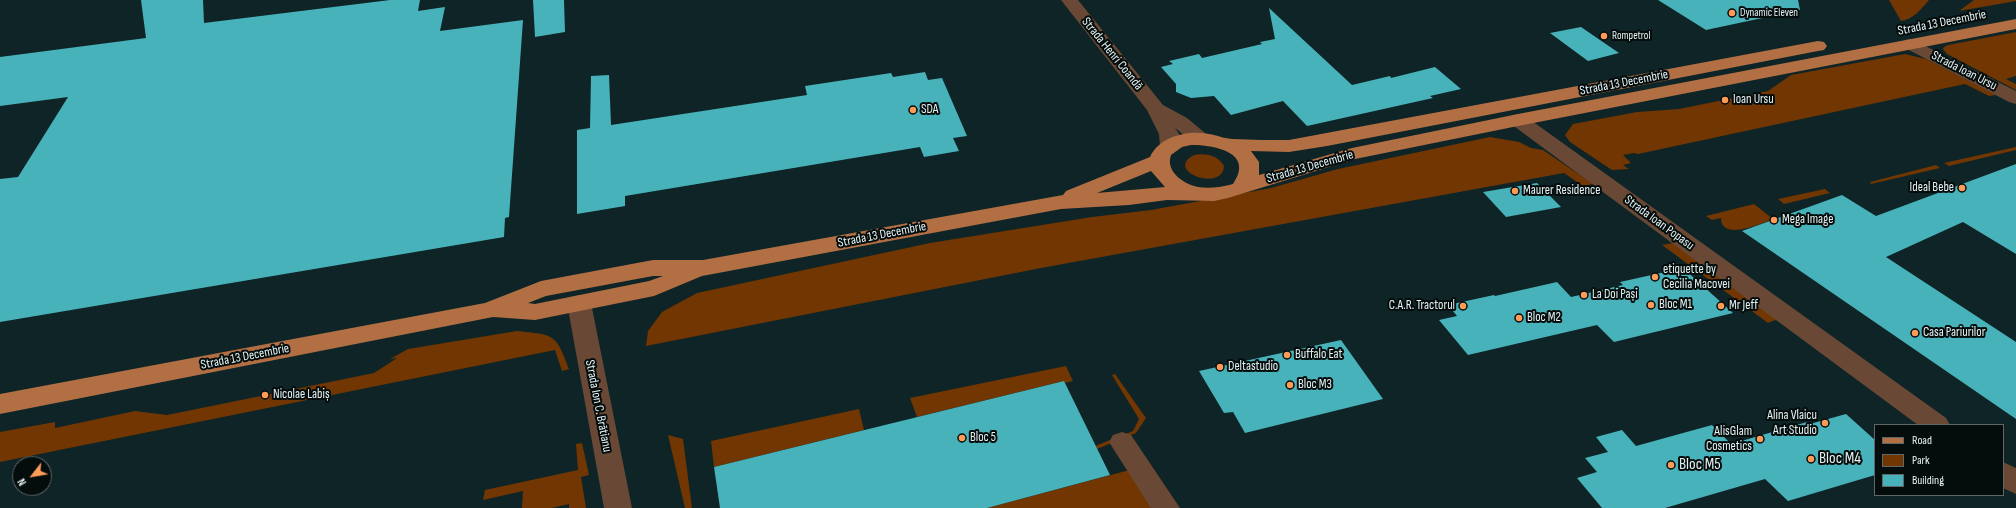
<!DOCTYPE html>
<meta charset="utf-8">
<style>
body{margin:0}
#map{position:relative;width:2016px;height:508px;overflow:hidden;background:#0e2426;font-family:"Sofia Sans Condensed",sans-serif}
canvas{display:block}
.legend{position:absolute;left:1874px;top:424px;width:130px;height:72px;box-sizing:border-box;background:#040c0c;border:1px solid #5e6868;margin:0;padding:5px 7px;list-style:none;font-size:12px;color:#e5f2f3}
.legend li{display:flex;align-items:center;gap:8px;height:20px}
.legend b{width:20px;border:1px solid #5e6868}
.north{position:absolute;left:12px;top:456px;width:40px;height:40px;box-sizing:border-box;background:#040c0c;border:1px solid #5e6868;border-radius:50%;rotate:239deg;font-size:11px;font-weight:700;line-height:16px;text-align:center;color:#e5f2f3}
.north::after{content:'';display:block;margin:auto;width:14px;height:18px;background:#fe9b59;clip-path:polygon(50% 0,100% 100%,50% 72%,0 100%)}
</style>
<div id="map">
<canvas width="2016" height="508"></canvas>
<ul class="legend">
<li><b style="height:5px;background:#b26f44"></b>Road</li>
<li><b style="height:11px;background:#713602"></b>Park</li>
<li><b style="height:11px;background:#47b2b9"></b>Building</li>
</ul>
<div class="north">N</div>
</div>
<script>
const ctx = document.querySelector('canvas').getContext('2d');
ctx.lineJoin = 'round';
function paint(path, color) { ctx.fillStyle = color; ctx.fill(path, 'evenodd'); }
function strokePath(path, color, width, dash) { ctx.strokeStyle = color; ctx.lineWidth = width; ctx.lineCap = dash ? 'butt' : 'round'; ctx.setLineDash(dash || []); ctx.stroke(path); }
function label(font, color, halo, rows, align = 'center') {
  ctx.font = font + ' "Sofia Sans Condensed",sans-serif'; ctx.lineWidth = 4; ctx.setLineDash([]); ctx.textBaseline = 'middle'; ctx.strokeStyle = halo; ctx.fillStyle = color; for (const [text, x, y, turn = 0] of rows) {
    ctx.save(); ctx.translate(x, y); ctx.rotate((+turn || 0) * Math.PI / 180); ctx.textAlign = isNaN(turn) ? turn : align; if (halo) ctx.strokeText(text, 0, 0); ctx.fillText(text, 0, 0); ctx.restore();
  }
}
paint(new Path2D(`
 M 1889,0 L 1929,0 C 1921,9 1914,19 1901,21 Z
 M 1974,0 L 2016,0 L 2016,1 L 1959,11 Z
 M 2016,32 L 2016,76 L 2006,79 L 2016,84 L 2016,90 L 1947,54 L 1943,49 L 1944,47 L 1948,45 Z
 M 1905,54 L 1926,59 L 1996,95 L 1989,96 L 1965,84 L 1638,154 L 1634,153 L 1623,155 L 1631,163 L 1623,165 L 1629,169 L 1612,170 L 1570,142 L 1565,135 L 1573,124 L 1637,112 L 1679,109 L 1768,91 L 1791,75 Z
 M 1490,137 L 1519,142 L 1531,148 L 1543,150 L 1593,184 L 1583,186 L 1564,173 L 1041,268 L 646,346 L 648,331 L 662,312 L 697,293 L 930,243 L 1092,217 L 1151,210 L 1271,188 L 1338,169 Z
 M 2016,147 L 2016,150 L 1949,166 L 1944,163 Z
 M 1194,155 C 1205,153 1218,155 1224,166 C 1223,193 1163,171 1194,155 Z
 M 1936,165 L 1940,168 L 1871,184 L 1870,182 Z
 M 1825,189 L 1830,193 L 1784,204 L 1778,199 Z
 M 1754,204 L 1773,219 C 1763,223 1721,242 1721,218 L 1712,220 L 1706,216 Z
 M 1673,243 L 1778,319 L 1768,323 L 1662,245 Z
 M 517,331 C 554,335 556,333 569,369 L 562,371 L 555,350 L 0,462 L 0,432 L 55,422 L 55,428 L 135,411 L 167,415 L 374,373 L 397,358 L 390,359 L 408,349 Z
 M 1066,366 L 1073,381 L 1065,383 L 1064,381 L 917,417 L 910,398 Z
 M 1115,374 L 1146,418 L 1136,433 L 1097,449 L 1095,446 L 1133,431 L 1139,419 L 1112,375 Z
 M 859,409 L 864,430 L 714,467 L 711,441 Z
 M 668,435 L 683,439 L 692,508 L 685,508 Z
 M 582,443 L 589,475 L 581,477 L 586,508 L 569,508 L 569,504 L 552,508 L 522,508 L 523,491 L 483,500 L 485,490 L 578,470 L 576,444 Z
 M 1137,468 L 1158,508 L 987,508 Z`), '#713602');
paint(new Path2D(`
 M 141,0 L 203,0 L 204,23 L 390,0 L 420,0 L 418,11 L 445,7 L 440,31 L 523,20 L 509,217 L 505,218 L 504,237 L 0,322 L 0,179 L 18,177 L 68,97 L 0,106 L 0,57 L 146,38 Z
 M 533,0 L 564,0 L 565,32 L 535,37 Z
 M 1658,0 L 1798,0 L 1800,10 L 1706,30 Z
 M 1269,8 L 1352,85 L 1390,76 L 1391,78 L 1435,67 L 1461,89 L 1430,96 L 1433,98 L 1307,126 L 1283,101 L 1231,115 L 1214,96 L 1191,98 L 1176,92 L 1176,84 L 1161,67 L 1173,64 L 1169,61 L 1199,54 L 1202,58 L 1262,44 L 1260,42 L 1275,39 Z
 M 1581,27 L 1619,53 L 1588,61 L 1550,33 Z
 M 925,72 L 928,80 L 942,78 L 967,136 L 953,138 L 959,151 L 924,157 L 920,147 L 625,196 L 625,206 L 577,214 L 577,130 L 590,128 L 591,76 L 609,75 L 611,125 L 807,95 L 805,86 L 891,73 L 893,77 Z
 M 2016,164 L 2016,254 L 1963,222 L 1886,257 L 2016,342 L 2016,419 L 1742,231 L 1842,195 L 1876,216 Z
 M 1537,183 L 1561,207 L 1506,217 L 1483,192 Z
 M 1683,268 L 1733,313 L 1614,342 L 1597,325 L 1468,355 L 1439,320 L 1457,316 L 1448,305 L 1494,295 L 1495,296 L 1557,282 L 1571,297 L 1623,285 L 1620,282 Z
 M 1341,340 L 1383,399 L 1245,433 L 1233,412 L 1224,413 L 1199,371 Z
 M 1064,381 L 1110,475 L 987,508 L 720,508 L 714,467 Z
 M 1846,414 L 1875,440 L 1875,475 L 1788,501 L 1765,479 L 1665,508 L 1602,508 L 1577,478 L 1597,472 L 1585,458 L 1608,452 L 1596,437 L 1622,430 L 1636,446 L 1712,425 L 1731,444 L 1807,422 L 1810,424 Z`), '#47b2b9');
paint(new Path2D(`
 M 1061,0 L 1078,0 L 1163,105 L 1187,118 L 1211,138 L 1208,142 C 1194,146 1186,136 1175,128 L 1179,134 L 1180,146 L 1177,150 L 1170,152 L 1163,150 L 1160,146 L 1159,134 L 1147,110 Z
 M 1911,39 L 2016,91 L 2016,104 L 2009,102 L 1905,48 L 1902,44 L 1905,40 Z
 M 1518,114 L 1525,116 L 1946,418 L 1950,425 L 1918,425 L 1511,124 L 1508,120 L 1511,116 Z
 M 579,295 L 587,297 L 591,303 L 632,508 L 604,508 L 567,303 L 571,297 Z
 M 1122,432 L 1131,435 L 1180,508 L 1151,508 L 1109,442 L 1113,435 Z
 M 2003,462 L 2016,468 L 2016,494 L 2003,488 Z`), '#694935');
paint(new Path2D(`
 M 2016,19 L 2016,29 L 1518,126 L 1355,159 L 1228,198 L 1214,201 L 1167,200 L 1129,205 L 1061,209 L 702,276 L 654,296 L 535,320 L 493,317 L 0,414 L 0,394 L 485,303 L 541,281 L 653,260 L 703,260 L 1063,195 L 1066,191 L 1150,157 C 1160,136 1188,130 1209,134 C 1217,135 1225,139 1233,139 C 1252,140 1270,140 1289,140 L 1818,41 L 1824,42 L 1827,46 L 1824,50 L 1818,51 L 1327,146 L 1289,152 L 1251,151 L 1259,162 L 1259,175 L 1352,148 L 1518,114 ZM 1191,145 C 1214,145 1255,152 1233,184 C 1222,187 1209,189 1198,187 C 1184,184 1165,172 1171,155 L 1182,147 ZM 1151,171 L 1165,187 L 1097,193 ZM 653,276 L 663,276 L 649,281 L 535,304 L 528,303 L 546,296 Z`), '#b26f44');
for (const [x, y, r, color] of [
 [1732,13,4,"#fe9b59"],
 [1604,36,4,"#fe9b59"],
 [1725,100,4,"#fe9b59"],
 [913,110,4,"#fe9b59"],
 [1962,188,4,"#fe9b59"],
 [1515,191,4,"#fe9b59"],
 [1774,220,4,"#fe9b59"],
 [1655,277,4,"#fe9b59"],
 [1584,295,4,"#fe9b59"],
 [1651,305,4,"#fe9b59"],
 [1463,306,4,"#fe9b59"],
 [1721,306,4,"#fe9b59"],
 [1519,318,4,"#fe9b59"],
 [1915,333,4,"#fe9b59"],
 [1287,355,4,"#fe9b59"],
 [1220,367,4,"#fe9b59"],
 [1290,385,4,"#fe9b59"],
 [265,395,4,"#fe9b59"],
 [1825,423,4,"#fe9b59"],
 [962,438,4,"#fe9b59"],
 [1760,439,4,"#fe9b59"],
 [1811,459,4,"#fe9b59"],
 [1671,465,4,"#fe9b59"]
]) { const dot = new Path2D(); dot.arc(x, y, r, 0, 2 * Math.PI); ctx.fillStyle = color; ctx.fill(dot); strokePath(dot, '#040c0c', 1.5); }
label('11px', '#e5f2f3', '#040c0c', [
 ["Dynamic Eleven",1740,13],
 ["Rompetrol",1612,36]
], 'left');
label('13px', '#e5f2f3', '#040c0c', [
 ["Strada 13 Decembrie",1942,23,-11],
 ["Strada Henri Coandă",1112,54,51],
 ["Strada Ioan Ursu",1964,71,27],
 ["Strada 13 Decembrie",1624,83,-11],
 ["Strada 13 Decembrie",1310,167,-16],
 ["Strada Ioan Popasu",1659,223,36],
 ["Strada 13 Decembrie",882,235,-11],
 ["Strada 13 Decembrie",245,357,-11],
 ["Strada Ion C. Brătianu",598,406,79]
]);
label('13px', '#e5f2f3', '#040c0c', [
 ["Ioan Ursu",1733,100],
 ["SDA",921,110],
 ["Ideal Bebe",1954,188,"right"],
 ["Maurer Residence",1523,191],
 ["Mega Image",1782,220],
 ["etiquette by",1663,270],
 ["Cecilia Macovei",1663,285],
 ["La Doi Pași",1592,295],
 ["Bloc M1",1659,305],
 ["C.A.R. Tractorul",1455,306,"right"],
 ["Mr Jeff",1729,306],
 ["Bloc M2",1527,318],
 ["Casa Pariurilor",1923,333],
 ["Buffalo Eat",1295,355],
 ["Deltastudio",1228,367],
 ["Bloc M3",1298,385],
 ["Nicolae Labiș",273,395],
 ["Alina Vlaicu",1817,416,"right"],
 ["Art Studio",1817,431,"right"],
 ["AlisGlam",1752,432,"right"],
 ["Cosmetics",1752,447,"right"],
 ["Bloc 5",970,438]
], 'left');
label('16px', '#e5f2f3', '#040c0c', [
 ["Bloc M4",1819,459],
 ["Bloc M5",1679,465]
], 'left');
</script>
